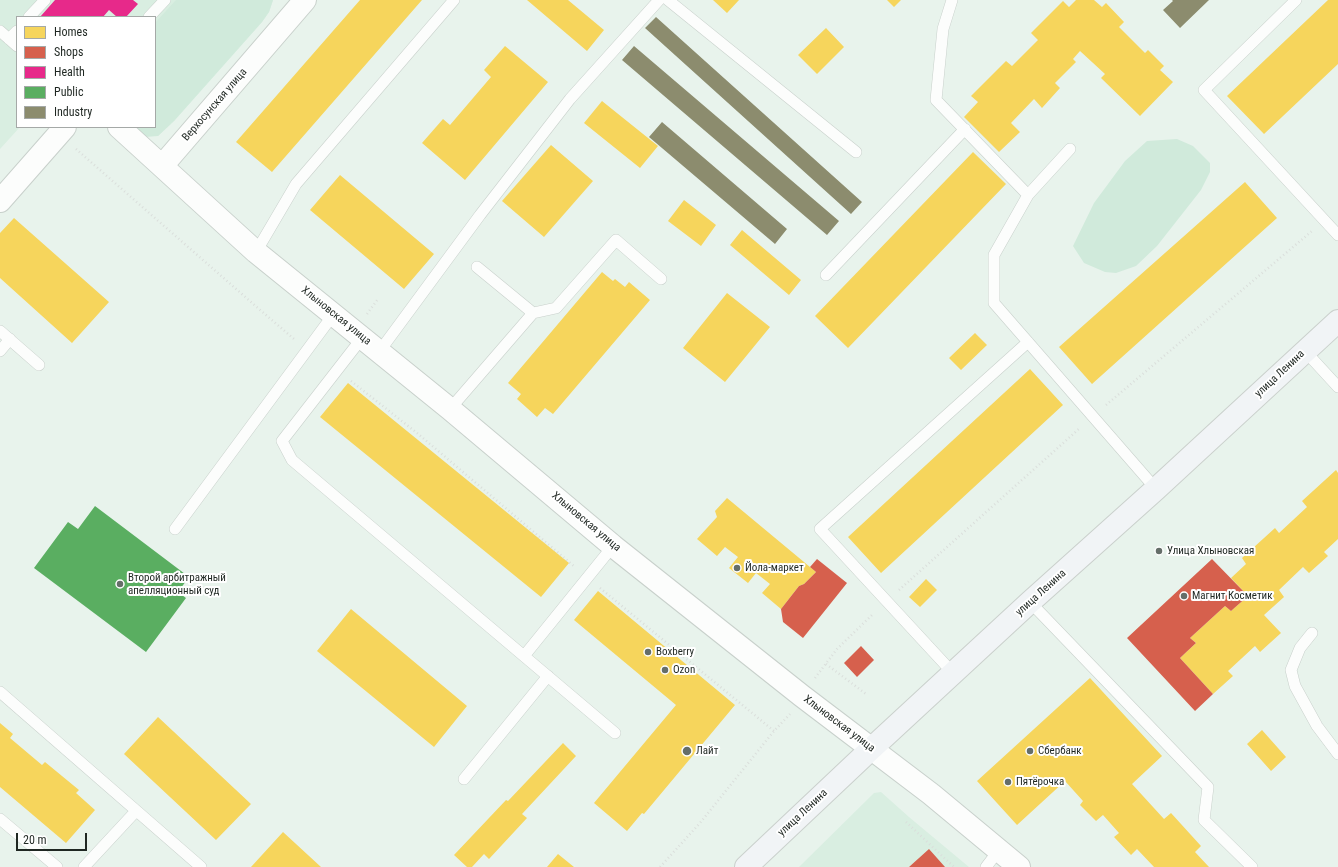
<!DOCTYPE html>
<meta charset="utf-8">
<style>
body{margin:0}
#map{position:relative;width:1338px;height:867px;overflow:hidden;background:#e8f3ec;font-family:"Roboto Condensed",sans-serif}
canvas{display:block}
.legend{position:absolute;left:16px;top:16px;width:140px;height:112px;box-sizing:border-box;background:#fff;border:1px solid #a5a9a7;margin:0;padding:5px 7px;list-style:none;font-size:12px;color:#1f2722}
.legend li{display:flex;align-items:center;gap:8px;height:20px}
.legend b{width:20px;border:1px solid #a5a9a7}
.scale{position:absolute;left:16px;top:833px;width:71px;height:18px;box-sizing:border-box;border:2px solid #1f2722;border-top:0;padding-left:5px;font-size:12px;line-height:14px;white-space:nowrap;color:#1f2722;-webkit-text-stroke:3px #fff;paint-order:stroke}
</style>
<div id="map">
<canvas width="1338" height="867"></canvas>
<ul class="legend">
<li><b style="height:11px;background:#f6d55c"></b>Homes</li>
<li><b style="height:11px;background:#d6604d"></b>Shops</li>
<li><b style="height:11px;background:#e7298a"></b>Health</li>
<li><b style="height:11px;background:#5aae61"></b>Public</li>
<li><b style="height:11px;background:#8c8c6e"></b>Industry</li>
</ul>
<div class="scale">20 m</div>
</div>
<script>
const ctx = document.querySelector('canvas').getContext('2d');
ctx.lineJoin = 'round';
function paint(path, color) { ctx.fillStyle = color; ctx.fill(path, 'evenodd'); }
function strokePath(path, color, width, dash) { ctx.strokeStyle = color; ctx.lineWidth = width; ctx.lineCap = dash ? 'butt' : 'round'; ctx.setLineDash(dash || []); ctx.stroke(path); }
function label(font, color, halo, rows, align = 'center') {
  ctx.font = font + ' "Roboto Condensed",sans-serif'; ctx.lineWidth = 4; ctx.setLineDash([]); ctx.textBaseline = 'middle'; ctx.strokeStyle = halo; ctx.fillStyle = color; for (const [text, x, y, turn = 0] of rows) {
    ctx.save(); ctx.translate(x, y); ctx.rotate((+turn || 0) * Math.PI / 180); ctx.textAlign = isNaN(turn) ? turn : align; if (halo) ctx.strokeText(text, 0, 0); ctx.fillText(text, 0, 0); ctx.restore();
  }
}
paint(new Path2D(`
 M 0,0 L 273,0 L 269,12 L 262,22 L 174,121 L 158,136 L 155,127 L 155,17 L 17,17 L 17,127 L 20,127 L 0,149 Z
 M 881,792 L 909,817 L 969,867 L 799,867 L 874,793 Z`), '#d9eee1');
paint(new Path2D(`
 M 176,0 L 273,0 L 269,12 L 262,22 L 174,121 L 158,136 L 145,137 L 134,127 L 155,127 L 155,23 Z
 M 1177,139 L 1193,146 L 1210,163 L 1210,172 L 1201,190 L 1157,246 L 1136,266 L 1116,273 L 1105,272 L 1084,263 L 1073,246 L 1094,203 L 1125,161 L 1147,141 Z`), '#d0eadb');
paint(new Path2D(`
 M 360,0 L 422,0 L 272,172 L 236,142 Z
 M 527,0 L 568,0 L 604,30 L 587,51 Z
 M 713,0 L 739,0 L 727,13 Z
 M 887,0 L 901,0 L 894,7 Z
 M 1076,0 L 1094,0 L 1102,7 L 1106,3 L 1124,22 L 1119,27 L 1145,53 L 1148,50 L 1164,66 L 1160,70 L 1173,82 L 1140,116 L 1101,78 L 1105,74 L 1080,51 L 1073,59 L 1076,62 L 1055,83 L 1060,88 L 1042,108 L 1034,99 L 1011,123 L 1020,132 L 999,152 L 964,117 L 978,102 L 971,96 L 1006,61 L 1012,66 L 1038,40 L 1031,33 L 1063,1 L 1069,7 Z
 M 1328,0 L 1338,0 L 1338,64 L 1264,134 L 1227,96 Z
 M 826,28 L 844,47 L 817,74 L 798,55 Z
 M 505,46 L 548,82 L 465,180 L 422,143 L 443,119 L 450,125 L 491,77 L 484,70 Z
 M 602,101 L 658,146 L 640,168 L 584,123 Z
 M 551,145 L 593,181 L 544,237 L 502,201 Z
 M 973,152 L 1006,184 L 848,348 L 815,316 Z
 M 340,175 L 434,254 L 404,289 L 310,210 Z
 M 1245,182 L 1277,218 L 1092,384 L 1059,347 Z
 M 684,200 L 716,225 L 701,246 L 668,221 Z
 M 14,218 L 109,302 L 72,343 L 0,278 L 0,233 Z
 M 742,230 L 801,280 L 789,295 L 730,245 Z
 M 602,272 L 613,281 L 615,279 L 625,287 L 629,282 L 650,300 L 553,414 L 545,408 L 537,417 L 517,399 L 521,394 L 508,383 Z
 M 727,293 L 770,327 L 725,382 L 683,348 Z
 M 975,333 L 987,345 L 961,370 L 949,358 Z
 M 1030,369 L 1063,405 L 881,573 L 848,537 Z
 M 348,383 L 569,563 L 541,597 L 320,417 Z
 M 1336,470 L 1338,473 L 1338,539 L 1324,552 L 1328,556 L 1309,573 L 1303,567 L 1279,590 L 1284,597 L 1264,615 L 1281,633 L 1260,652 L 1255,646 L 1228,671 L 1233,676 L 1213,694 L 1180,658 L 1196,643 L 1190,638 L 1225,606 L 1231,611 L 1248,596 L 1231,578 L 1246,564 L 1242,558 L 1275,528 L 1279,533 L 1307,507 L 1302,501 Z
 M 727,498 L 816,572 L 804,584 L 799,586 L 781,609 L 762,593 L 770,584 L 756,573 L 748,583 L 729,568 L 738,557 L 725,547 L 717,556 L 697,539 L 717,517 L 715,511 Z
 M 926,579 L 937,590 L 920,607 L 909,597 Z
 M 598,591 L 735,705 L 644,814 L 642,813 L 627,831 L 594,803 L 676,705 L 574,620 Z
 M 351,609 L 467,706 L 434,747 L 317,651 Z
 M 1090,678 L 1162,756 L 1132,784 L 1164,819 L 1171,813 L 1201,846 L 1195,852 L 1209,867 L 1154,867 L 1137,849 L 1131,855 L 1114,837 L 1119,833 L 1103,815 L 1096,821 L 1080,805 L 1083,801 L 1065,781 L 1017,825 L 977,781 Z
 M 158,717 L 251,804 L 216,840 L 124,754 Z
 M 0,723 L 13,734 L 10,738 L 42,765 L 45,762 L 79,790 L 76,793 L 95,810 L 66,843 L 0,787 Z
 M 1262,730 L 1286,757 L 1271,771 L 1247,744 Z
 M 563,743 L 576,756 L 522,814 L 527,818 L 489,859 L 484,854 L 472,867 L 467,867 L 454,855 L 506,800 L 508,801 Z
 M 283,832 L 321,867 L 251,867 Z
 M 558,854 L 574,867 L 547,867 Z`), '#f6d55c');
paint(new Path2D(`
 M 817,559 L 847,583 L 803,638 L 783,622 L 781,609 L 799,586 L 804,584 L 816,572 L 810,567 Z
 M 1212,559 L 1248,596 L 1231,611 L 1225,606 L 1190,638 L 1196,643 L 1180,658 L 1213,694 L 1195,711 L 1127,638 Z
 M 861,646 L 874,660 L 857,677 L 844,663 Z
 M 929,849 L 945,867 L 909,867 Z`), '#d6604d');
paint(new Path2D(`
 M 55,0 L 133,0 L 138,4 L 126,17 L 117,17 L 109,10 L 103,17 L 40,17 Z`), '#e7298a');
paint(new Path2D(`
 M 95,506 L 189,577 L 178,592 L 186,598 L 146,652 L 34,568 L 68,522 L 78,529 Z`), '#5aae61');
paint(new Path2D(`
 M 1172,0 L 1209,0 L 1180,28 L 1163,10 L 1173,1 Z
 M 656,17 L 862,202 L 851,214 L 645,28 Z
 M 634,46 L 839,221 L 827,235 L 622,60 Z
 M 662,122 L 787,229 L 775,244 L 649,137 Z`), '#8c8c6e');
const service = new Path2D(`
 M 668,0 L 856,152
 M 952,0 L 943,29 L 936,100 L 1028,195
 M 1296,0 L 1204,90 L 1338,235
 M 29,17 L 45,0
 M 149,17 L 165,0
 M 0,31 L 17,46
 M 9,39 L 17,31
 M 1070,149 L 1028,195 L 994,255 L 994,303 L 1156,489
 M 256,252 L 296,184 L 454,0
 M 477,267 L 533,313
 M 826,275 L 965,129
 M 0,331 L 39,365
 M 362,338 L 282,441 L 292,460 L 615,733
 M 0,351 L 10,339
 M 1305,351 L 1338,387
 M 379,352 L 480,215 L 570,99 L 659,0
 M 450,409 L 533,313 L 556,308 L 616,240 L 661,279
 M 175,529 L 333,315
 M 1030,602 L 1208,787 L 1204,820 L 1252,867
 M 1312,633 L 1300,648 L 1291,670 L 1295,686 L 1317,726 L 1338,754
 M 524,656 L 613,546
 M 953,673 L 820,529 L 1028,342
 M 0,692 L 201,867
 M 464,779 L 548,676
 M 0,819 L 57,867
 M 84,867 L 136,811
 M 986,867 L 999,850`);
const minor = new Path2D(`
 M 119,127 L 256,252 L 450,409 L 613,546 L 802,696 L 931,794 L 1019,867
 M 162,166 L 305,0
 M 0,201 L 65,127`);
const primary = new Path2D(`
 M 746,867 L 871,749 L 1030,602 L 1156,489 L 1338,321`);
strokePath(service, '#c8d0cb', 12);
strokePath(minor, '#c8d0cb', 24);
strokePath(primary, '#cad0cc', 24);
strokePath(new Path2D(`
 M 76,149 L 259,309 L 294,339
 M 367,314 L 378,299
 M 351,381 L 417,433 L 575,567
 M 1106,405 L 1312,231
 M 600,588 L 774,731
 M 899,590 L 1080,428
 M 826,664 L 866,694
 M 815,678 L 837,649 L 873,614
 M 906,822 L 954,867
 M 660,867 L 700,823 L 774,731 L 790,714`), '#dadedb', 2.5, [1, 3]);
strokePath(service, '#fcfdfc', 11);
strokePath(minor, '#fcfdfc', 22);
strokePath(primary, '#f1f4f6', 22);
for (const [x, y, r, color] of [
 [1159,551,4,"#656e69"],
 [737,568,4,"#656e69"],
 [120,584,4,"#656e69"],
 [1184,596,4,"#656e69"],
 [648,652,4,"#656e69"],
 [665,670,4,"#656e69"],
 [687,751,5,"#656e69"],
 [1030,751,4,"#656e69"],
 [1008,782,4,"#656e69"]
]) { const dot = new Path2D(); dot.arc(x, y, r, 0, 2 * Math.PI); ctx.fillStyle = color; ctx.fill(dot); strokePath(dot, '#fff', 1.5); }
label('11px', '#1f2722', '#fff', [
 ["Верхосунская улица",215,105,-49],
 ["Хлыновская улица",336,316,39],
 ["улица Ленина",1280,374,-43],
 ["Хлыновская улица",586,522,40],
 ["улица Ленина",1041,593,-42],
 ["Хлыновская улица",839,724,37],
 ["улица Ленина",803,813,-43]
]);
label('11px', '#1f2722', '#fff', [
 ["Улица Хлыновская",1167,551],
 ["Йола-маркет",745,568],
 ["Второй арбитражный",128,578],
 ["апелляционный суд",128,591],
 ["Магнит Косметик",1192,596],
 ["Boxberry",656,652],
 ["Ozon",673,670],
 ["Лайт",696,751],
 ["Сбербанк",1038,751],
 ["Пятёрочка",1016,782]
], 'left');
</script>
